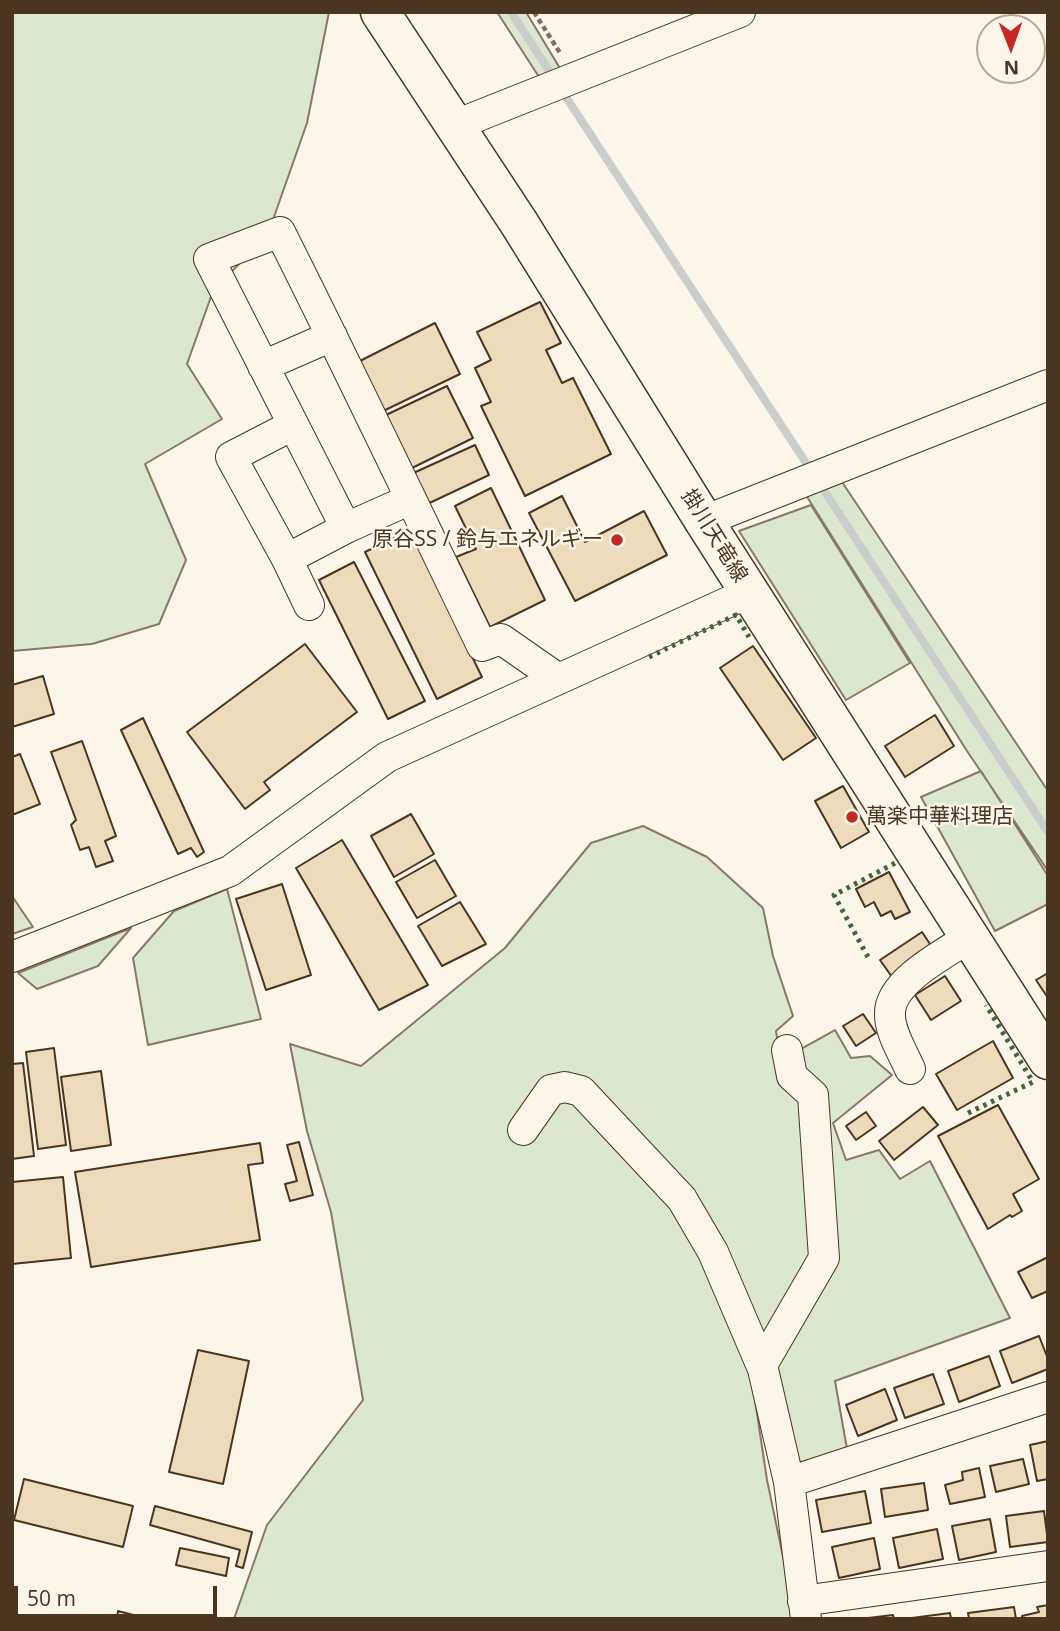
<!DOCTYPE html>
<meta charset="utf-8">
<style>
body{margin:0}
#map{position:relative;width:1060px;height:1631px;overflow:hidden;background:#fbf6e9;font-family:"Open Sans",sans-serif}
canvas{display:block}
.frame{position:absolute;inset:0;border:14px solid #4a3520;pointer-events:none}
.north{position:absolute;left:976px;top:14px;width:70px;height:70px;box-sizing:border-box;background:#fbf6e9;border:2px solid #b4a999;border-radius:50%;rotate:179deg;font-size:19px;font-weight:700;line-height:28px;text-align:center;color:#4a3520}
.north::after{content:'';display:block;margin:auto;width:24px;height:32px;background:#c62828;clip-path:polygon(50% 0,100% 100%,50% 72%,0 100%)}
.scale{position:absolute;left:14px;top:1586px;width:203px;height:32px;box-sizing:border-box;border:4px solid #4a3520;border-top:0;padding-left:9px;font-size:21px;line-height:24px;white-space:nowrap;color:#4a3520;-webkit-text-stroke:5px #fbf6e9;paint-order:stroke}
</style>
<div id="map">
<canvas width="1060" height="1631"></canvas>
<div class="frame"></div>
<div class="north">N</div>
<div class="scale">50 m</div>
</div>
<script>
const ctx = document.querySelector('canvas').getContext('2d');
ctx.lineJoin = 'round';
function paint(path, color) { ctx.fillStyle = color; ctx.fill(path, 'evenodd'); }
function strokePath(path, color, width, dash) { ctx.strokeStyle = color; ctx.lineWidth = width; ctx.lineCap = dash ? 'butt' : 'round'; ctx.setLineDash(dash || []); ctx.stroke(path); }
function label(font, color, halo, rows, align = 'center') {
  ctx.font = font + ' "Open Sans","Noto Sans JP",sans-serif'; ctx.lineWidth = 5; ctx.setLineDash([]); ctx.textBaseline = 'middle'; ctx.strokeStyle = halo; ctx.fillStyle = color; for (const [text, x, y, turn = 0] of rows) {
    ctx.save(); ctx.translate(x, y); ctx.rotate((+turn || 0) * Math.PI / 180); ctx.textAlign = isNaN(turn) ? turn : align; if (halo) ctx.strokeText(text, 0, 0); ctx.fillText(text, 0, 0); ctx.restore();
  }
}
const green = new Path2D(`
 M 12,12 L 329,12 L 307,123 L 268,234 L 213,291 L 187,364 L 222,419 L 145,464 L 186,560 L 159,624 L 92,644 L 12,651 Z
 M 497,12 L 526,12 L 561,70 L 541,80 Z
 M 842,482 L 1048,791 L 1048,871 L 967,751 L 804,492 Z
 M 811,505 L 910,663 L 846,700 L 739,531 Z
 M 981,771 L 1048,876 L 1048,904 L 995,931 L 921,797 Z
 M 643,826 L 707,857 L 763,908 L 773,956 L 793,1016 L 776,1031 L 782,1070 L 802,1102 L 810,1257 L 749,1360 L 767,1480 L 796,1619 L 234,1619 L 267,1525 L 363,1400 L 331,1212 L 307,1131 L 290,1044 L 361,1066 L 505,948 L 591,843 Z
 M 227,889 L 261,1019 L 148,1045 L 133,958 L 174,911 Z
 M 12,896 L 33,927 L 12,934 Z
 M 131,928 L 98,966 L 37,989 L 18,973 Z
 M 835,1030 L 851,1058 L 870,1056 L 892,1075 L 833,1123 L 846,1160 L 879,1150 L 900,1179 L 930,1161 L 1010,1318 L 835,1381 L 847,1449 L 787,1472 L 762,1365 L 831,1249 L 813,1095 L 788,1056 Z`);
paint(green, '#dce7d0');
strokePath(green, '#887966', 2);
strokePath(new Path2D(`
 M 511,12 L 555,80
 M 562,91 L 812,472
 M 819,483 L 1048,832`), '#c9cecd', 8);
const building = new Path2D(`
 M 540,302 L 561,343 L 546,350 L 562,383 L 573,378 L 611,454 L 525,496 L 481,406 L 491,402 L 475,368 L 491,360 L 477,332 Z
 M 435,323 L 460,374 L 379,413 L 354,364 Z
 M 447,386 L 473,438 L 412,468 L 386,415 Z
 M 475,445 L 489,475 L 423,506 L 409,475 Z
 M 491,488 L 545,600 L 490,627 L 456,557 L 476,549 L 455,506 Z
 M 562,496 L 585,542 L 644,511 L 667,555 L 575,601 L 529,513 Z
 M 410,530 L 482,677 L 437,699 L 365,552 Z
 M 354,562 L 425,701 L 388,719 L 319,580 Z
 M 305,644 L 357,712 L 264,782 L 270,790 L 245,809 L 187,732 Z
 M 753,646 L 816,738 L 783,760 L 720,668 Z
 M 43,676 L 54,714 L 12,727 L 12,685 Z
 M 935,715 L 954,746 L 905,777 L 885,746 Z
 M 143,718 L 204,852 L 197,857 L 191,848 L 178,854 L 121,730 Z
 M 82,741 L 116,836 L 105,841 L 113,861 L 96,867 L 89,847 L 80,850 L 71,825 L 76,820 L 51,752 Z
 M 20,754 L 40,804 L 12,815 L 12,757 Z
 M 843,786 L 869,832 L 841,848 L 815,801 Z
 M 411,814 L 434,854 L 394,877 L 371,836 Z
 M 342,840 L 428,985 L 379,1010 L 296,868 Z
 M 435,860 L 456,896 L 417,918 L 396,882 Z
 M 889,872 L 910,912 L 895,919 L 891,911 L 881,916 L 874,902 L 865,907 L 856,889 Z
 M 282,884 L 311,975 L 266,990 L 236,899 Z
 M 460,902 L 486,944 L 442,966 L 418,926 Z
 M 922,932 L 934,950 L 892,977 L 880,960 Z
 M 1048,973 L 1048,998 L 1036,980 Z
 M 945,976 L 961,1001 L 931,1020 L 915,995 Z
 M 863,1014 L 876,1033 L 856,1046 L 843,1026 Z
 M 993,1041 L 1013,1078 L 957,1110 L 936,1074 Z
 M 54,1048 L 66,1145 L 38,1149 L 26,1052 Z
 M 23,1063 L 34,1156 L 12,1159 L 12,1064 Z
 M 101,1071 L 111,1145 L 71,1151 L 61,1077 Z
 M 998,1105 L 1039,1179 L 1013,1194 L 1022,1211 L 1012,1217 L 1010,1215 L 988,1229 L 938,1136 Z
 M 923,1107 L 938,1125 L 894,1160 L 879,1141 Z
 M 866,1112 L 876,1126 L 856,1140 L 846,1126 Z
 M 299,1142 L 313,1195 L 290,1201 L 285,1184 L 297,1181 L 287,1145 Z
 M 260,1143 L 263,1163 L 248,1165 L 260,1240 L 91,1267 L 75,1172 Z
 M 63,1177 L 71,1258 L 12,1264 L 12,1182 Z
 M 1048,1257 L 1048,1291 L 1032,1298 L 1018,1272 Z
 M 1039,1336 L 1048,1359 L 1048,1369 L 1012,1383 L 1000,1351 Z
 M 198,1350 L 249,1361 L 223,1484 L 169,1472 Z
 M 989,1356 L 1000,1386 L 959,1402 L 948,1371 Z
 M 933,1374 L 944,1404 L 905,1418 L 894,1388 Z
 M 885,1389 L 897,1420 L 858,1436 L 846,1405 Z
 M 1048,1441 L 1048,1479 L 1037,1481 L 1030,1445 Z
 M 1023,1459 L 1029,1484 L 996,1492 L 990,1466 Z
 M 979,1468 L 985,1497 L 950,1504 L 945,1485 L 963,1480 L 962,1472 Z
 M 24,1479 L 133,1506 L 123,1547 L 14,1520 Z
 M 924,1483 L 928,1510 L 885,1517 L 881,1489 Z
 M 865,1491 L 871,1523 L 822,1532 L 816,1500 Z
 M 155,1506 L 252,1532 L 243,1568 L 236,1566 L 240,1550 L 150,1525 Z
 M 1044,1511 L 1048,1542 L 1010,1547 L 1006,1516 Z
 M 990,1519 L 996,1552 L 959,1560 L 952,1526 Z
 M 937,1529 L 943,1559 L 899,1568 L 893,1538 Z
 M 874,1538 L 880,1569 L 839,1578 L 832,1547 Z
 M 180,1548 L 229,1558 L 226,1576 L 176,1565 Z
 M 1048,1605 L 1048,1619 L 1022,1619 L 1022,1616 L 1039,1612 L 1037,1607 Z
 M 1014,1607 L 1016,1619 L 969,1619 L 968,1613 Z
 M 118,1611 L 149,1619 L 117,1619 Z
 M 950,1613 L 951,1619 L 904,1619 Z
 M 893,1615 L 894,1619 L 860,1619 Z`);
paint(building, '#ecdcbc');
strokePath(building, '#4a3520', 2);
const minor = new Path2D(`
 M 453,126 L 740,12
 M 263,366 L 332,336
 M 293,425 L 231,457 L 287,559 L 346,528
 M 411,499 L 346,528 L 209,259 L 280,232 C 349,369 415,508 482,646 L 501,639 L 557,678
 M 704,521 L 1048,385
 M 287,559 L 309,605
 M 12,957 L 230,871 L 387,757 L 735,599 L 748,590
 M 787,1050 L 792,1076 L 813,1095 L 824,1258 L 762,1365 L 789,1482 L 806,1619
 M 910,1069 C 903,1053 889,1031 890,1013 C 890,981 946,953 970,937
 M 523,1130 L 551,1090 L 565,1087 L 581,1091 L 682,1199 L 713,1252 L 763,1369
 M 789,1482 L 1048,1397
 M 803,1601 L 1048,1566`);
const major = new Path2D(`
 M 380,12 L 519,223 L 704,521 L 1048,1060`);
strokePath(minor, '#4a3520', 32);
strokePath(major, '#4a3520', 41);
strokePath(new Path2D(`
 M 534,12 L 560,53`), '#7f6f5c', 4.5, [5, 3.5]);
strokePath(minor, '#fbf6e9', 30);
strokePath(major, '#fbf6e9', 38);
strokePath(new Path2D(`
 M 649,657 L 736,615 L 749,637
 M 868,957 L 834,895 L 899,861
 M 968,1113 L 1033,1082 L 986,1005`), '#436837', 5, [3.5, 5]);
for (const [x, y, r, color] of [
 [617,540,7,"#c62828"],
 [852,817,7,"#c62828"]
]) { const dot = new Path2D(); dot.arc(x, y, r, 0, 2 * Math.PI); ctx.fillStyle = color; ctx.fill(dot); strokePath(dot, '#fbf6e9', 2.5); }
label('21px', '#4a3520', '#fbf6e9', [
 ["掛川天竜線",714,536,58]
]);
label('21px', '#4a3520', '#fbf6e9', [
 ["原谷SS / 鈴与エネルギー",603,540],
 ["萬楽中華料理店",866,817,"left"]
], 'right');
</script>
